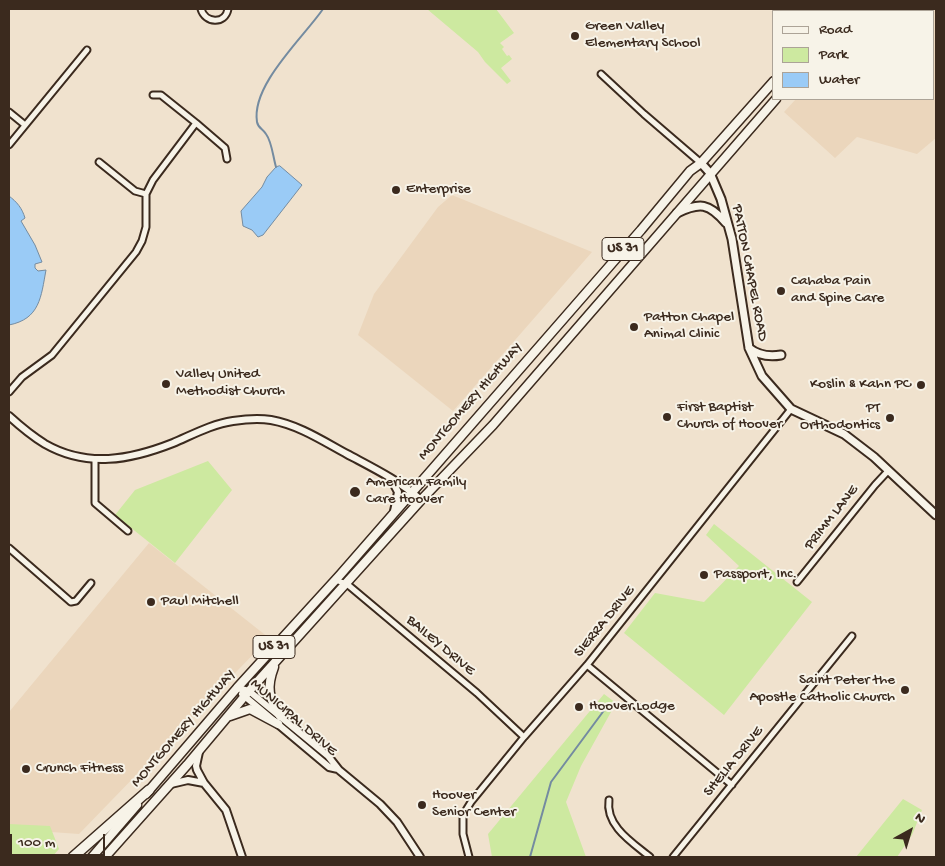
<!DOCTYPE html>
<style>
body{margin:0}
#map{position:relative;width:945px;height:866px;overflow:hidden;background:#f0e2ce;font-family:"Gochi Hand",sans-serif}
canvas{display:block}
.frame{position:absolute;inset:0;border:10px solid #3b2a1e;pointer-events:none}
.legend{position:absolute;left:772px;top:10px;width:162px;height:90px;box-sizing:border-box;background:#f7f3e8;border:1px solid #aca397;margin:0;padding:6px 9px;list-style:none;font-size:15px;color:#3b2a1e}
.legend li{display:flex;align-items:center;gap:10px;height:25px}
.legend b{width:25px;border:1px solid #aca397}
.north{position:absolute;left:885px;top:806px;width:50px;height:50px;-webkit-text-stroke:4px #f7f3e8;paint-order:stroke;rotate:39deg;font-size:14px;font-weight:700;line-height:20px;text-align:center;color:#3b2a1e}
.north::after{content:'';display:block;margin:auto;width:18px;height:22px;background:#3b2a1e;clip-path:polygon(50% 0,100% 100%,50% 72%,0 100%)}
.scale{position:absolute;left:10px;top:834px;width:95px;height:22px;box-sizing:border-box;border:2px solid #3b2a1e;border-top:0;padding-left:6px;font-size:15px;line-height:18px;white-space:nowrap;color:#3b2a1e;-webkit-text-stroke:4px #f7f3e8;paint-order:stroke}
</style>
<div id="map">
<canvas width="945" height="866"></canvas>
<div class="frame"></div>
<ul class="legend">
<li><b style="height:6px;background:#f7f3e8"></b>Road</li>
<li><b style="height:14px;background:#cde9a0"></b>Park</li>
<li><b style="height:14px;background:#9acbf6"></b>Water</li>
</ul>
<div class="north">N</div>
<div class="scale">100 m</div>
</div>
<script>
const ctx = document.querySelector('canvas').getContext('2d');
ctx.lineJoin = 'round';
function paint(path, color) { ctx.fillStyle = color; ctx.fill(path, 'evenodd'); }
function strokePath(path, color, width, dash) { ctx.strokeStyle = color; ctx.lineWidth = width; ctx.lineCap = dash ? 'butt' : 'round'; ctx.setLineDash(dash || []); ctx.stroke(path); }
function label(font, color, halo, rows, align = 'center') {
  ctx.font = font + ' "Gochi Hand",sans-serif'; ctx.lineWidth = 4; ctx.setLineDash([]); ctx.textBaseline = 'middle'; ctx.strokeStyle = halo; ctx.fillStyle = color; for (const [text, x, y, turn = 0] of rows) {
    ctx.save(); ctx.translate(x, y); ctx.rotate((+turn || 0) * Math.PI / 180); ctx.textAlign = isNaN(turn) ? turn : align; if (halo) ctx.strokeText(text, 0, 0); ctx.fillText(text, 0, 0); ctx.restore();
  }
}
paint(new Path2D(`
 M 875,9 L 936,9 L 936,138 L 917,154 L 857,137 L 835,158 L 784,112 L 796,99 L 934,99 L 934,11 L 873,11 Z
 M 452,195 L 592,252 L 453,411 L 358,335 L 374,294 L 438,207 Z
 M 149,543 L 269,638 L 79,834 L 9,829 L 9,712 Z`), '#ebd6bc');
paint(new Path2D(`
 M 427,9 L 496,9 L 514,33 L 500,43 L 504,47 L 502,49 L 507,56 L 509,55 L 512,59 L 501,68 L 511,81 L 507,84 L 485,62 L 478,52 Z
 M 208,461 L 232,490 L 175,563 L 115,515 L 135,490 Z
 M 714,524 L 812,602 L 724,715 L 624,633 L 655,593 L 704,602 L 739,566 L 706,535 Z
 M 604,694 L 616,703 L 581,766 L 566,802 L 586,857 L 492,857 L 488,834 Z
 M 903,799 L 922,810 L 912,835 L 897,857 L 856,857 Z
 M 9,824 L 50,826 L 59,849 L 52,857 L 9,857 Z`), '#cde9a0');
const water = new Path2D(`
 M 280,166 L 302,185 L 263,235 L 258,237 L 252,230 L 243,226 L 241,211 L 262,187 L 267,177 L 276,167 Z
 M 9,196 C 17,202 22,208 25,218 L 21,221 L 35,245 L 42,262 L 35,264 L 35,268 L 38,271 L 46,270 C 41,297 40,319 9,325 Z`);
paint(water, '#9acbf6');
strokePath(water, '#748ba0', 1);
strokePath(new Path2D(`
 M 276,167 C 273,157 272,142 266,134 C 263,129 258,128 257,122 C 251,85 303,38 323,9
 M 530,857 L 551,782 L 608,705`), '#748ba0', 2);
const minor = new Path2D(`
 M 201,9 C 205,23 225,25 228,9
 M 601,74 L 644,114 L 701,163
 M 153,95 L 161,95 L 196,123 L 225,148 L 227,159
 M 9,112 L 25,125
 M 9,145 L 87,50
 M 99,162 L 135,191 L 146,194
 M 9,392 L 22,377 L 52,355 L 136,252 L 142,241 L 146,227 L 146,194 L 153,180 L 196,123
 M 95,459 L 95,503 L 128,531
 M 9,548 L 71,602 L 76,601 L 91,583
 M 335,580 L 347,584 L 477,693 L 524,737
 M 797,582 L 875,485 L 888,471
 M 587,665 L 732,785
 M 609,800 C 605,826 633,843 650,857
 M 469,857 L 463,834 L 463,815 L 471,802 L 524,737 L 587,665 L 791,409
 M 673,857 L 852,636`);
const tertiary = new Path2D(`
 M 9,416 C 20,426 32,436 45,444 C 87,468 130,460 173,443 C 192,435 212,424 233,421 C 246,419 259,418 271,420 C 299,425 323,441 347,454 C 373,468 400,481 421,500
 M 391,479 L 398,492 L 394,511
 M 237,688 L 249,691 L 328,756 L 339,770 L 380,804 L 397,822 L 420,857
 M 242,694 L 329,767 L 338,769
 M 199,752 L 196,766 L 197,770 L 204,783 L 226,810 L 242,857
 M 171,784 L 188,780 L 204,783`);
const secondary = new Path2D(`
 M 701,163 L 710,173 L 721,199 L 732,239 L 749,348 L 762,376 L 791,409 L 844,434 L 874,457 L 936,515
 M 677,213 C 700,202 709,203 726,223
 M 749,348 C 759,356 769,357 781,355`);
const primary = new Path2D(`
 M 836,11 L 838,9
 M 857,11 L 860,9
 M 274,667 C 266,688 269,698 280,716
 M 230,716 L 250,709 L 278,724
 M 146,794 L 237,688 L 340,575 L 641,230 L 690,171 L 701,163 L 774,81
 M 92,857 L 137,805
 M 105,857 L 187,765 L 249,691 L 421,500 L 493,425 L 776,99`);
const motorway = new Path2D(`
 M 73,857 L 149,790`);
strokePath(minor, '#3b2a1e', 9);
strokePath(tertiary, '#3b2a1e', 10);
strokePath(secondary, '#3b2a1e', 11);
strokePath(primary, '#3b2a1e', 11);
strokePath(motorway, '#3b2a1e', 12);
strokePath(minor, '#f7f3e8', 5);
strokePath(tertiary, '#f7f3e8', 6);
strokePath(secondary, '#f7f3e8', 7);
strokePath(primary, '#f7f3e8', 8);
strokePath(motorway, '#f7f3e8', 9);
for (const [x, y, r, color] of [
 [575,36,5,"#3b2a1e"],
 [396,190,5,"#3b2a1e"],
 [781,291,5,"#3b2a1e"],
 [634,327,5,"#3b2a1e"],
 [166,384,5,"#3b2a1e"],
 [921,385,5,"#3b2a1e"],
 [667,417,5,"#3b2a1e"],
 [890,418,5,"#3b2a1e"],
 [355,492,6,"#3b2a1e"],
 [704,575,5,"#3b2a1e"],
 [151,602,5,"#3b2a1e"],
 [905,690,5,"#3b2a1e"],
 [579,707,5,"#3b2a1e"],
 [26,769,5,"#3b2a1e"],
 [422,805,5,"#3b2a1e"]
]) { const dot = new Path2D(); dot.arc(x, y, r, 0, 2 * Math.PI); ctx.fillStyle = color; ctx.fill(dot); strokePath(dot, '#f7f3e8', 2); }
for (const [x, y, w] of [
 [623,249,42],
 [274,647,42]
]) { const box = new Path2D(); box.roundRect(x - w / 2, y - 11.5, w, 23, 4); ctx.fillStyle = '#f7f3e8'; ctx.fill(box); strokePath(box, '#3b2a1e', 1); }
label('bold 14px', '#3b2a1e', null, [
 ["US 31",623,249],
 ["US 31",274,647]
]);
label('15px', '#3b2a1e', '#f7f3e8', [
 ["Green Valley",585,27],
 ["Elementary School",585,44],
 ["Enterprise",406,190],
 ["Cahaba Pain",791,282],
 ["and Spine Care",791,299],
 ["Patton Chapel",644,318],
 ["Animal Clinic",644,335],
 ["Valley United",176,375],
 ["Methodist Church",176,392],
 ["Koslin & Kahn PC",911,385,"right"],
 ["First Baptist",677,408],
 ["Church of Hoover",677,425],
 ["PT",880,409,"right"],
 ["Orthodontics",880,426,"right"],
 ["American Family",366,483],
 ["Care Hoover",366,500],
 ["Passport, Inc.",714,575],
 ["Paul Mitchell",161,602],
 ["Saint Peter the",895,681,"right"],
 ["Apostle Catholic Church",895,698,"right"],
 ["Hoover Lodge",589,707],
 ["Crunch Fitness",36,769],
 ["Hoover",432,796],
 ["Senior Center",432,813]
], 'left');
label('15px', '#3b2a1e', '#f7f3e8', [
 ["PATTON CHAPEL ROAD",749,273,79],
 ["MONTGOMERY HIGHWAY",471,402,-49],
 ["PRIMM LANE",832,518,-52],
 ["SIERRA DRIVE",605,622,-51],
 ["BAILEY DRIVE",440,646,40],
 ["MUNICIPAL DRIVE",293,718,41],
 ["MONTGOMERY HIGHWAY",184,729,-49],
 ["SHELIA DRIVE",734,762,-51]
]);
</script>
